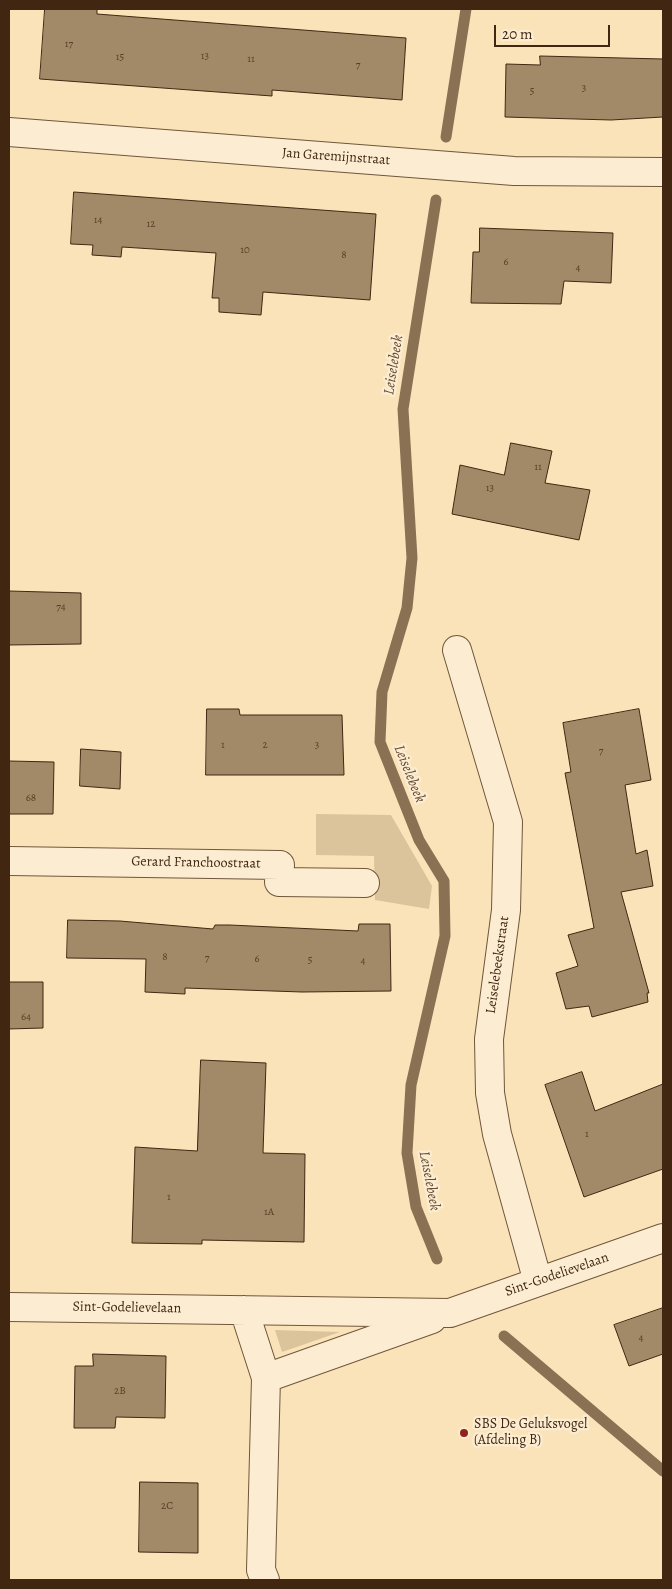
<!DOCTYPE html>
<style>
body{margin:0}
#map{position:relative;width:672px;height:1589px;overflow:hidden;background:#fbe3b9;font-family:Alegreya,serif}
canvas{display:block}
.frame{position:absolute;inset:0;border:10px solid #412711;pointer-events:none}
.scale{position:absolute;left:494px;top:25px;width:116px;height:22px;box-sizing:border-box;border:2px solid #412711;border-top:0;padding-left:6px;font-size:15px;line-height:18px;white-space:nowrap;color:#412711;-webkit-text-stroke:4px #fcedd2;paint-order:stroke}
</style>
<div id="map">
<canvas width="672" height="1589"></canvas>
<div class="frame"></div>
<div class="scale">20 m</div>
</div>
<script>
const ctx = document.querySelector('canvas').getContext('2d');
ctx.lineJoin = 'round';
function paint(path, color) { ctx.fillStyle = color; ctx.fill(path, 'evenodd'); }
function strokePath(path, color, width, dash) { ctx.strokeStyle = color; ctx.lineWidth = width; ctx.lineCap = dash ? 'butt' : 'round'; ctx.setLineDash(dash || []); ctx.stroke(path); }
function label(font, color, halo, rows, align = 'center') {
  ctx.font = font + ' Alegreya,serif'; ctx.lineWidth = 4.5; ctx.setLineDash([]); ctx.textBaseline = 'middle'; ctx.strokeStyle = halo; ctx.fillStyle = color; for (const [text, x, y, turn = 0] of rows) {
    ctx.save(); ctx.translate(x, y); ctx.rotate((+turn || 0) * Math.PI / 180); ctx.textAlign = isNaN(turn) ? turn : align; if (halo) ctx.strokeText(text, 0, 0); ctx.fillText(text, 0, 0); ctx.restore();
  }
}
paint(new Path2D(`
 M 316,814 L 391,815 L 432,886 L 429,909 L 375,900 L 374,856 L 316,855 Z
 M 275,1330 L 340,1332 L 282,1352 Z`), '#dbc39c');
strokePath(new Path2D(`
 M 446,137 L 466,9
 M 436,200 L 403,409 L 412,558 L 407,608 L 382,692 L 380,742 L 419,840 L 444,881 L 445,936 L 411,1085 L 407,1153 L 416,1207 L 437,1259
 M 504,1336 L 663,1471`), '#8b7154', 11);
const building = new Path2D(`
 M 45,9 L 97,9 L 97,14 L 406,38 L 402,100 L 272,90 L 272,96 L 40,79 Z
 M 540,56 L 663,59 L 663,117 L 611,120 L 505,117 L 506,64 L 540,65 Z
 M 74,192 L 376,214 L 370,300 L 263,292 L 261,315 L 219,312 L 219,298 L 212,298 L 216,253 L 122,247 L 121,257 L 92,255 L 93,245 L 71,244 Z
 M 480,228 L 613,233 L 611,283 L 564,281 L 561,304 L 471,303 L 473,252 L 479,252 Z
 M 511,443 L 552,451 L 545,483 L 590,490 L 579,540 L 452,514 L 460,465 L 504,475 Z
 M 9,591 L 81,593 L 81,644 L 9,645 Z
 M 207,709 L 239,709 L 240,715 L 342,715 L 344,775 L 206,775 Z
 M 639,709 L 651,780 L 625,785 L 636,854 L 647,850 L 653,886 L 621,892 L 649,993 L 647,993 L 648,1002 L 592,1017 L 589,1006 L 566,1009 L 556,973 L 578,966 L 568,935 L 594,928 L 565,773 L 571,772 L 563,723 Z
 M 81,749 L 121,752 L 120,789 L 80,786 Z
 M 9,761 L 54,762 L 53,814 L 9,814 Z
 M 68,920 L 120,921 L 213,929 L 215,925 L 230,925 L 358,931 L 359,924 L 390,924 L 391,991 L 302,992 L 185,988 L 185,994 L 145,992 L 146,959 L 67,958 Z
 M 9,982 L 43,982 L 43,1028 L 9,1029 Z
 M 201,1060 L 266,1063 L 263,1153 L 305,1154 L 304,1242 L 202,1240 L 202,1244 L 132,1243 L 135,1147 L 197,1151 Z
 M 582,1072 L 595,1111 L 663,1084 L 663,1169 L 584,1197 L 545,1085 Z
 M 663,1308 L 663,1354 L 629,1366 L 614,1325 Z
 M 93,1354 L 166,1356 L 165,1418 L 116,1417 L 115,1428 L 74,1428 L 75,1366 L 93,1366 Z
 M 140,1482 L 198,1483 L 198,1553 L 139,1552 Z`);
paint(building, '#a28968');
strokePath(building, '#412711', 1);
const minor = new Path2D(`
 M 9,132 L 514,171 L 663,172
 M 457,650 L 508,822 L 506,910 L 489,1039 L 490,1093 L 497,1134 L 538,1282
 M 9,861 L 280,865 L 279,882 L 365,883
 M 9,1307 L 450,1313 L 663,1238
 M 244,1310 L 266,1378 L 261,1570 L 265,1580
 M 266,1378 L 432,1319`);
strokePath(minor, '#70563b', 30);
strokePath(minor, '#fcedd2', 28);
for (const [x, y, r, color] of [
 [464,1433,5,"#8f2418"]
]) { const dot = new Path2D(); dot.arc(x, y, r, 0, 2 * Math.PI); ctx.fillStyle = color; ctx.fill(dot); strokePath(dot, '#fcedd2', 2); }
label('11px', '#594027', null, [
 ["17",69,44],
 ["13",205,56],
 ["15",120,57],
 ["11",251,59],
 ["7",358,65],
 ["3",584,88],
 ["5",532,91],
 ["14",98,220],
 ["12",151,224],
 ["10",245,250],
 ["8",344,255],
 ["6",506,262],
 ["4",578,268],
 ["11",538,467],
 ["13",490,488],
 ["74",61,607],
 ["1",223,745],
 ["2",265,745],
 ["3",317,745],
 ["7",601,751],
 ["68",31,798],
 ["8",165,957],
 ["7",207,958],
 ["6",257,959],
 ["5",310,960],
 ["4",363,961],
 ["64",26,1017],
 ["1",587,1134],
 ["1",169,1197],
 ["1A",269,1212],
 ["4",641,1338],
 ["2B",120,1391],
 ["2C",167,1506]
]);
label('14px', '#412711', '#fcedd2', [
 ["Jan Garemijnstraat",336,157,4],
 ["Gerard Franchoostraat",196,863,1],
 ["Leiselebeekstraat",498,965,-82],
 ["Sint-Godelievelaan",557,1275,-19],
 ["Sint-Godelievelaan",127,1308,1]
]);
label('14px', '#412711', '#fcedd2', [
 ["SBS De Geluksvogel",474,1425],
 ["(Afdeling B)",474,1441]
], 'left');
label('italic 15px', '#664c32', '#fcedd2', [
 ["Leiselebeek",394,365,-81],
 ["Leiselebeek",409,774,68],
 ["Leiselebeek",429,1181,79]
]);
</script>
